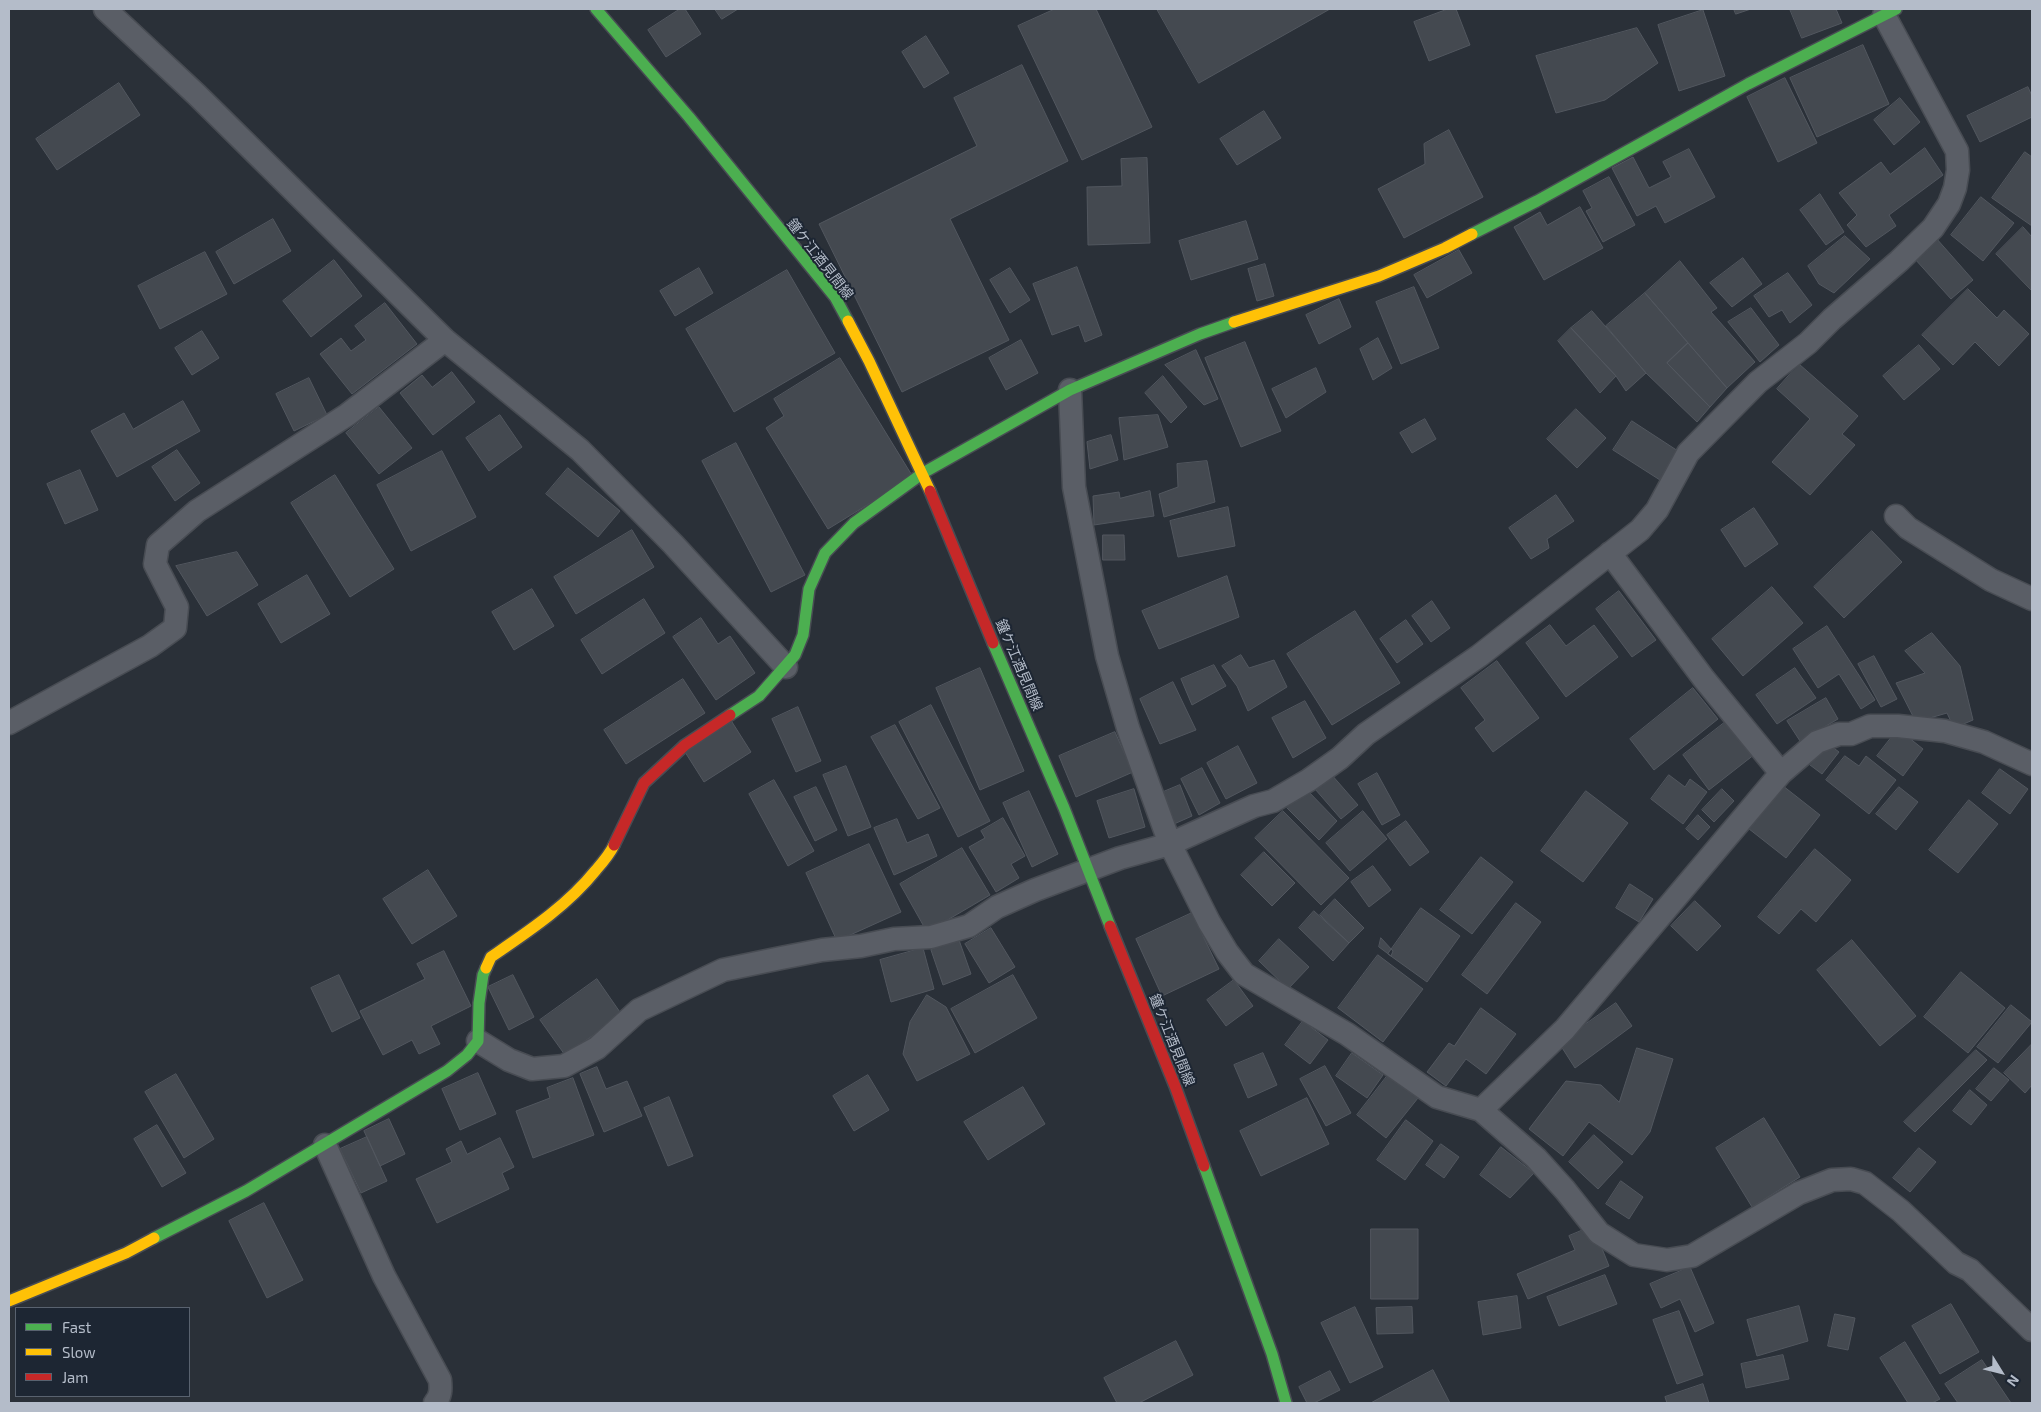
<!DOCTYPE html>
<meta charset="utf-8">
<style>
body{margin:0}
#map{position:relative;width:2041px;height:1412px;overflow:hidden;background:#2a3038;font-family:"Exo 2",sans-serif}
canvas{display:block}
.frame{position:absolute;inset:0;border:10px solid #b4bcc9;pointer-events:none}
.legend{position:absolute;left:15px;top:1307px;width:175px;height:90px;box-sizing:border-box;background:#1d2633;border:1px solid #59626f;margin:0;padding:6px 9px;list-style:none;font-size:15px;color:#b4bcc9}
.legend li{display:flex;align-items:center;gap:10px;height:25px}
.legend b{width:25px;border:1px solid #59626f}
.north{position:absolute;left:1976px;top:1347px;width:50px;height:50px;-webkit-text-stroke:4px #1d2633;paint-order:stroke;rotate:126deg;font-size:14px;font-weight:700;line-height:20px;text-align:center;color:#b4bcc9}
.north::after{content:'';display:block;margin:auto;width:18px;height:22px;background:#b4bcc9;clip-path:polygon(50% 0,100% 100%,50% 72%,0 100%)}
</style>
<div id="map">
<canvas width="2041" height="1412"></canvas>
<div class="frame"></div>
<ul class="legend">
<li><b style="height:6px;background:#4caf50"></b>Fast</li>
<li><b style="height:6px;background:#ffc107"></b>Slow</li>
<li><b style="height:6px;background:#c62828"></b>Jam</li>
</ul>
<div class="north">N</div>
</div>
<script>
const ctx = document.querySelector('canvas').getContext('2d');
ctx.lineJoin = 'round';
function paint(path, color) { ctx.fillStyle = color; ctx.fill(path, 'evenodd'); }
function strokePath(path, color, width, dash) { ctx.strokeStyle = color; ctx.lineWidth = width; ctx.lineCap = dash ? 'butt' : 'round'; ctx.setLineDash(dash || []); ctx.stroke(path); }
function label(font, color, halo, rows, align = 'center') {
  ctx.font = font + ' "Exo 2","Noto Sans JP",sans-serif'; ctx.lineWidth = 4; ctx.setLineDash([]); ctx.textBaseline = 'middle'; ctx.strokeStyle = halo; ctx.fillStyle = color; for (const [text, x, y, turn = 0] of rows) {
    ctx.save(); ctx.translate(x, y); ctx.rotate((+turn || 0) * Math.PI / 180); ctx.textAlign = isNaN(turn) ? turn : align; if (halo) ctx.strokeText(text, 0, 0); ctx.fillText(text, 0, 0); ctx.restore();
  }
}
const building = new Path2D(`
 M 680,9 L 685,9 L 701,34 L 666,57 L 648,30 Z
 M 715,9 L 738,9 L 722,19 Z
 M 1055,9 L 1096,9 L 1152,127 L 1082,160 L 1018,26 Z
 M 1157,9 L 1330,9 L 1199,83 Z
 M 1448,9 L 1456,9 L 1470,45 L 1429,61 L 1414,22 Z
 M 1734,9 L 1751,9 L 1736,14 Z
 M 1790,9 L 1836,9 L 1842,23 L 1802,38 Z
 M 1703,10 L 1725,76 L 1679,91 L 1658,25 Z
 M 1637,28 L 1658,63 L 1605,100 L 1556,113 L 1536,56 Z
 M 926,36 L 949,73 L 924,88 L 902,52 Z
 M 1863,45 L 1889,104 L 1817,137 L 1790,78 Z
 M 1022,65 L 1068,161 L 950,219 L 1009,340 L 902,392 L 819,224 L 977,146 L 954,98 Z
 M 1785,78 L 1817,143 L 1778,162 L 1747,97 Z
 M 119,83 L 140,115 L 57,170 L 36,139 Z
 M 2028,87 L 2032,96 L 2032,117 L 1980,142 L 1967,116 Z
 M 1900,98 L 1920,122 L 1894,145 L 1874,120 Z
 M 1264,111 L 1281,138 L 1237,165 L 1220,139 Z
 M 1449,130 L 1483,197 L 1404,238 L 1378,189 L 1425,164 L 1424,144 Z
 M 1925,148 L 1943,175 L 1889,215 L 1896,226 L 1866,247 L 1847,225 L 1857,215 L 1839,193 L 1881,162 L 1890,174 Z
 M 1689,149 L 1715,197 L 1665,223 L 1656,206 L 1637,216 L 1612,168 L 1633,157 L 1649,188 L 1671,177 L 1663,162 Z
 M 2025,152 L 2032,157 L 2032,226 L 1992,198 Z
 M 1147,158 L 1150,243 L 1088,245 L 1087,187 L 1122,186 L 1121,159 Z
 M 1609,177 L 1635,225 L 1603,242 L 1586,211 L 1592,208 L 1583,191 Z
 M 1820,194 L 1844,232 L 1826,245 L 1800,210 Z
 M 1981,197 L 2014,223 L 1983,261 L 1951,235 Z
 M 1580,207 L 1603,248 L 1544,280 L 1514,227 L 1540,212 L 1547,225 Z
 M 273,219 L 291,251 L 234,284 L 216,252 Z
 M 1246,221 L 1258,259 L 1191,280 L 1179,241 Z
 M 2023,227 L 2032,237 L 2031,290 L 1996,254 Z
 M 1845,236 L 1870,259 L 1834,293 L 1819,284 L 1808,266 Z
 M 1936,238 L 1973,280 L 1951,299 L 1914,258 Z
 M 1459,250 L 1472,273 L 1427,298 L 1414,275 Z
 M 205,252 L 227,294 L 160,329 L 138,286 Z
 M 1743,258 L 1762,284 L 1732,307 L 1710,283 Z
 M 334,260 L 362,296 L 311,337 L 283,301 Z
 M 1680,261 L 1717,308 L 1711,312 L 1755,362 L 1727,388 L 1645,293 Z
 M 1265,264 L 1274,296 L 1257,301 L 1248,269 Z
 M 1077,267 L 1102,335 L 1085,342 L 1079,325 L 1052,335 L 1033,284 Z
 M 699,268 L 713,293 L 675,316 L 660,291 Z
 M 1010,268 L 1030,300 L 1010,313 L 990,280 Z
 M 787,270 L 835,353 L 734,412 L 686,329 Z
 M 1788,273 L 1812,305 L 1790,323 L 1782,310 L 1769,317 L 1754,296 Z
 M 1414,287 L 1439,348 L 1401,364 L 1376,302 Z
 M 1968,289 L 1997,318 L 2004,310 L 2029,334 L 1999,366 L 1975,342 L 1953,365 L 1922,335 Z
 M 1645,293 L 1688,343 L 1667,363 L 1710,407 L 1697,422 L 1646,373 L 1606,326 Z
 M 1339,299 L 1351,327 L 1319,344 L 1306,315 Z
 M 385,303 L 417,344 L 352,394 L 320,354 L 341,338 L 351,351 L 366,340 L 355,326 Z
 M 1751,308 L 1779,345 L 1760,362 L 1728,322 Z
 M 1592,311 L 1646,373 L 1626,391 L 1616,376 L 1571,328 Z
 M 1571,328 L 1616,376 L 1600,393 L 1558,341 Z
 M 202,331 L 219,358 L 192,375 L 175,348 Z
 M 1378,338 L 1392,368 L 1373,380 L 1360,349 Z
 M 1021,340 L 1038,373 L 1006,390 L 989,358 Z
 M 1245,342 L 1281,431 L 1241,447 L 1205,358 Z
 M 1688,343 L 1727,388 L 1710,407 L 1667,363 Z
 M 1919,345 L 1940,369 L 1904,400 L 1883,376 Z
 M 1196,350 L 1218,399 L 1204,405 L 1165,365 Z
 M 840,358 L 913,477 L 828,529 L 766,428 L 784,416 L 774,399 Z
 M 1799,364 L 1858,416 L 1842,434 L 1855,445 L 1810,495 L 1772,462 L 1810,419 L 1777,389 Z
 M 1316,368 L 1326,392 L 1286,418 L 1272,389 Z
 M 452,372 L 475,402 L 433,435 L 400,393 L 422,375 L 432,387 Z
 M 1163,376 L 1187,407 L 1171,423 L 1145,393 Z
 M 309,378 L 327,415 L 294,431 L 276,394 Z
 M 183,401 L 200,431 L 117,477 L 91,431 L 124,413 L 133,429 Z
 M 379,407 L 412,448 L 379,474 L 346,433 Z
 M 1576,409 L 1606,438 L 1577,468 L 1547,439 Z
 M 500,415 L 522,447 L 489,471 L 466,438 Z
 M 1158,415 L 1168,447 L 1124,460 L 1119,418 Z
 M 1425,419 L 1436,439 L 1412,453 L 1400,433 Z
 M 1632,421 L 1678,451 L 1660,480 L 1613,450 Z
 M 1111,435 L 1118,460 L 1090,469 L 1087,442 Z
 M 736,443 L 805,575 L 771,592 L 702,461 Z
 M 177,450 L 200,483 L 175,501 L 152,467 Z
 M 442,451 L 476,517 L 411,551 L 377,485 Z
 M 1207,461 L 1215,502 L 1164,517 L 1159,494 L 1178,487 L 1177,464 Z
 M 568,468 L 620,511 L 598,537 L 546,494 Z
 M 80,470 L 98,510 L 65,524 L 47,484 Z
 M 335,475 L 394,569 L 350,597 L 291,503 Z
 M 1150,491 L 1154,516 L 1094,525 L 1093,496 L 1119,492 L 1120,498 Z
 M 1556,495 L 1574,521 L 1547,539 L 1549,548 L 1531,559 L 1509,528 Z
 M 1228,507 L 1235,546 L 1178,557 L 1170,521 Z
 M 1754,508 L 1778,544 L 1745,567 L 1721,530 Z
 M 632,530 L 654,567 L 576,614 L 554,577 Z
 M 1872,531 L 1902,562 L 1844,618 L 1814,587 Z
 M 1103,535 L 1124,535 L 1125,560 L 1103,560 Z
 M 237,552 L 258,585 L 207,616 L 176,566 Z
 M 307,575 L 330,614 L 281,643 L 258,604 Z
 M 1227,576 L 1239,617 L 1159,649 L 1142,611 Z
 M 1772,587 L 1803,623 L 1743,676 L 1712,639 Z
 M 532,589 L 554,626 L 514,650 L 492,612 Z
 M 1619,591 L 1656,640 L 1632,657 L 1596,609 Z
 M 644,599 L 665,633 L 602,674 L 581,640 Z
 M 1432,601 L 1450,628 L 1431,642 L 1412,616 Z
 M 1355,611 L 1400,683 L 1332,725 L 1287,654 Z
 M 701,618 L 718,644 L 730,636 L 755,673 L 716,700 L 673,637 Z
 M 1406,620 L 1423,644 L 1397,663 L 1380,639 Z
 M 1550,625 L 1566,646 L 1594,625 L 1618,657 L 1566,697 L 1526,643 Z
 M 1827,626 L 1875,700 L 1861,709 L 1839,674 L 1818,688 L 1793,649 Z
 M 1932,633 L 1960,666 L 1973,720 L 1954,728 L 1947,713 L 1916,722 L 1896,683 L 1925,673 L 1905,651 Z
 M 1241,655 L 1249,668 L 1274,660 L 1287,687 L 1248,711 L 1237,686 L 1222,666 Z
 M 1874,656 L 1897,699 L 1881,707 L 1858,664 Z
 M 1497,661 L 1539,718 L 1493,752 L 1475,728 L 1485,720 L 1461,688 Z
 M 1214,665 L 1226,686 L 1192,705 L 1181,679 Z
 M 980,668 L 1024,771 L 980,790 L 936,688 Z
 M 1795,668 L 1816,698 L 1777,724 L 1756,695 Z
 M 683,679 L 705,713 L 626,764 L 604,730 Z
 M 1173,682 L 1196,730 L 1160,744 L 1140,699 Z
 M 1693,688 L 1718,719 L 1654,770 L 1630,739 Z
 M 1826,698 L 1838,719 L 1800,741 L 1787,721 Z
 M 1305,701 L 1326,738 L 1293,758 L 1272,718 Z
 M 931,705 L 990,821 L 958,837 L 899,722 Z
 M 798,707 L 821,761 L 796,772 L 772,719 Z
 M 1728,720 L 1755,754 L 1709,790 L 1683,755 Z
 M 732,722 L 751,752 L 704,782 L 685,752 Z
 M 895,725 L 940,808 L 918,819 L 871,737 Z
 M 1898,729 L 1923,749 L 1903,776 L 1877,756 Z
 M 1115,732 L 1133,772 L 1076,797 L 1059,756 Z
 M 1827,743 L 1839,752 L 1822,774 L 1810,765 Z
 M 1238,746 L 1257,783 L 1226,799 L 1207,763 Z
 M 1845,756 L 1859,766 L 1866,756 L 1896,780 L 1869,814 L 1826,780 Z
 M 846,766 L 871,827 L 848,836 L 823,775 Z
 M 1202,768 L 1220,803 L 1199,815 L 1181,779 Z
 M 2000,769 L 2028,789 L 2010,814 L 1982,793 Z
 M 1377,773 L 1400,815 L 1382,825 L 1358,784 Z
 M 1331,774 L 1358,805 L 1341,819 L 1315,789 Z
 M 1669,775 L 1685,787 L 1690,779 L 1707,792 L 1683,824 L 1651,799 Z
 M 774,780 L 814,851 L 788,866 L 749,794 Z
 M 1778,782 L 1820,815 L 1786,858 L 1744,825 Z
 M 1180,785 L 1192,816 L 1174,824 L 1161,793 Z
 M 816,787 L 837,830 L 815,841 L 794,797 Z
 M 1899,787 L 1918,802 L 1896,830 L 1876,814 Z
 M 1134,789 L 1145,827 L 1109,838 L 1097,801 Z
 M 1306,789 L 1337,821 L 1319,840 L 1287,808 Z
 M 1722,789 L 1734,801 L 1714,822 L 1702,810 Z
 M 1029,791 L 1058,854 L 1032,867 L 1003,803 Z
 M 1586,791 L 1628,823 L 1583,882 L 1541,851 Z
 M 1969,800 L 1998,824 L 1958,873 L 1929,850 Z
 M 1283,811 L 1349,878 L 1321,905 L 1255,838 Z
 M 1363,811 L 1387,839 L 1350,871 L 1326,843 Z
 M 1698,815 L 1710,827 L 1698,840 L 1686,829 Z
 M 1003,818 L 1025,856 L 1011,864 L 1019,878 L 996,892 L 969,847 L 985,838 L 981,831 Z
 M 897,819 L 907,843 L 928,834 L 937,856 L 894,875 L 874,828 Z
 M 1406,821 L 1429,852 L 1410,866 L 1387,835 Z
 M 869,844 L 901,912 L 837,941 L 806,873 Z
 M 962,848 L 990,895 L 927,932 L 900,884 Z
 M 1815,849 L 1851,880 L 1816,922 L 1801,909 L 1779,934 L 1758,917 Z
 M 1264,852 L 1295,883 L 1272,906 L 1241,875 Z
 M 1481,857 L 1513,882 L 1472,934 L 1440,910 Z
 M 1373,866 L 1391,890 L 1369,907 L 1351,882 Z
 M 428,870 L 457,916 L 412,944 L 383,899 Z
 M 1630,884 L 1653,899 L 1639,922 L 1616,908 Z
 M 1335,899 L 1364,928 L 1349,943 L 1320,915 Z
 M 1695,901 L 1721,926 L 1697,951 L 1671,926 Z
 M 1516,903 L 1541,922 L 1487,994 L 1462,975 Z
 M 1421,908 L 1460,936 L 1427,982 L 1388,954 Z
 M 1314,911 L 1349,943 L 1333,961 L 1299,928 Z
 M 1192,913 L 1219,969 L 1162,996 L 1136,939 Z
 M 991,928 L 1015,967 L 989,983 L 965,944 Z
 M 1381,938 L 1393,951 L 1391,956 L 1379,947 Z
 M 1279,939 L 1309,967 L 1288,989 L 1259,961 Z
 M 959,940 L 971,974 L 943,985 L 931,950 Z
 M 1852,940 L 1916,1016 L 1880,1046 L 1817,970 Z
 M 923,948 L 934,989 L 891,1002 L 880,960 Z
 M 444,951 L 471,1006 L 431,1026 L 440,1044 L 419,1054 L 412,1040 L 383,1055 L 360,1011 L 425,979 L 417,964 Z
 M 1378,955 L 1423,989 L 1383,1042 L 1338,1008 Z
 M 1961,972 L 2005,1008 L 1968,1053 L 1924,1017 Z
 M 339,975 L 360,1018 L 332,1032 L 311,988 Z
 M 513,975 L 534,1017 L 509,1030 L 488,987 Z
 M 1013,975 L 1037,1018 L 975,1053 L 951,1009 Z
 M 597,979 L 622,1015 L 565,1055 L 540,1020 Z
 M 1234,980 L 1253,1006 L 1226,1026 L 1207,1000 Z
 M 927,995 L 946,1007 L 970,1054 L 917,1081 L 903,1054 L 910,1022 Z
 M 1616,1003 L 1632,1026 L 1575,1068 L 1559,1043 Z
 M 2011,1005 L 2032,1022 L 1998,1063 L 1977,1047 Z
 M 1481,1008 L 1516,1034 L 1486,1074 L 1466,1059 L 1446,1086 L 1427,1072 L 1449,1043 L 1454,1046 Z
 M 1303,1021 L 1328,1040 L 1310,1064 L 1285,1045 Z
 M 2032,1044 L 2032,1085 L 2025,1093 L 2004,1073 Z
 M 1637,1048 L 1673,1059 L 1650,1132 L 1632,1155 L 1589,1122 L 1563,1156 L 1529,1129 L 1566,1081 L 1601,1085 L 1619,1102 Z
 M 1976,1050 L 1987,1060 L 1915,1132 L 1904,1122 Z
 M 1263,1053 L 1277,1085 L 1248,1098 L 1234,1065 Z
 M 1352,1053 L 1383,1075 L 1367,1098 L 1336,1076 Z
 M 1325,1066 L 1351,1113 L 1326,1126 L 1300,1079 Z
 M 597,1067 L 606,1089 L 627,1081 L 642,1116 L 604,1132 L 580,1074 Z
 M 1994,1068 L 2009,1080 L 1991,1101 L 1976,1089 Z
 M 478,1073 L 496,1114 L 460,1130 L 442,1089 Z
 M 176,1074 L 214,1139 L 184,1158 L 145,1092 Z
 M 868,1075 L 889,1110 L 854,1131 L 833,1096 Z
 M 1388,1075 L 1418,1098 L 1386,1138 L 1357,1115 Z
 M 573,1078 L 594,1135 L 533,1158 L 516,1111 L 550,1098 L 547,1088 Z
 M 1023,1087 L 1045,1124 L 988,1160 L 964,1122 Z
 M 1970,1090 L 1987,1105 L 1971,1125 L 1953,1111 Z
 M 669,1097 L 693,1156 L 668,1166 L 644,1108 Z
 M 1307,1098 L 1329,1144 L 1261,1176 L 1240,1131 Z
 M 1764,1118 L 1800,1177 L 1752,1207 L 1716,1148 Z
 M 389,1119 L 405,1154 L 380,1166 L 364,1131 Z
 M 1406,1120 L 1433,1141 L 1405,1180 L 1377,1160 Z
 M 157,1125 L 186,1173 L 162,1187 L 134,1139 Z
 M 1594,1135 L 1623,1162 L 1598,1189 L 1569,1162 Z
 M 367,1137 L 387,1181 L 361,1193 L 340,1149 Z
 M 500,1138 L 514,1167 L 502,1173 L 509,1189 L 437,1223 L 416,1179 L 452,1162 L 446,1149 L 461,1141 L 467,1154 Z
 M 1441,1144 L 1459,1157 L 1444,1178 L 1426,1165 Z
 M 1501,1147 L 1534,1173 L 1510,1198 L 1480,1175 Z
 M 1919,1148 L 1936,1162 L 1910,1192 L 1893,1178 Z
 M 1621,1181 L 1643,1197 L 1629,1219 L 1606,1204 Z
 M 264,1203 L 303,1280 L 267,1298 L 229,1221 Z
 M 1593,1226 L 1609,1266 L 1528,1299 L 1517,1274 L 1575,1250 L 1569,1236 Z
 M 1371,1229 L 1418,1229 L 1418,1299 L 1371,1299 Z
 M 1690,1267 L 1714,1323 L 1695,1332 L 1680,1299 L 1661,1308 L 1650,1284 Z
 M 1605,1275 L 1617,1304 L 1559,1326 L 1547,1297 Z
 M 1517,1296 L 1521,1328 L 1483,1335 L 1478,1302 Z
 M 1951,1304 L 1979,1352 L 1940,1374 L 1912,1326 Z
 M 1799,1306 L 1808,1341 L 1757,1356 L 1747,1320 Z
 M 1355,1307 L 1383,1367 L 1350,1383 L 1321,1323 Z
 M 1412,1307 L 1413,1333 L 1377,1334 L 1376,1308 Z
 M 1679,1311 L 1703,1375 L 1677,1384 L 1653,1320 Z
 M 1835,1314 L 1855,1318 L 1848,1350 L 1828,1346 Z
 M 1176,1341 L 1193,1375 L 1139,1403 L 1117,1403 L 1104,1378 Z
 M 1905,1342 L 1940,1399 L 1932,1403 L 1908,1403 L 1880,1358 Z
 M 1783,1355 L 1789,1379 L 1746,1388 L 1741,1364 Z
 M 1982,1360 L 2011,1403 L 1958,1403 L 1945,1384 Z
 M 1433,1370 L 1450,1403 L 1371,1403 Z
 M 1330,1371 L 1340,1390 L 1314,1403 L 1307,1403 L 1299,1387 Z
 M 1703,1384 L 1709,1403 L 1667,1403 L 1665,1397 Z`);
paint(building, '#444950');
strokePath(building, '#52575f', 1);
const street = new Path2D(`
 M 105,9 L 197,95 L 445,340 L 580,450 L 673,544 L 786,667
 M 1070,390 L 1074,487 L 1107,656 L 1128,728 L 1170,844 L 1209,922 L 1227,952 L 1244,974 L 1347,1034 L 1437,1097 L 1481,1110 L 1536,1158 L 1565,1190 L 1599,1233 L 1634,1255 L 1667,1260 L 1692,1256 L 1799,1193 L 1832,1180 L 1851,1179 L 1865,1183 L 1901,1211 L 1956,1263 L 1970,1270 L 2032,1330
 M 1896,516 L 1908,528 L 1991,580 L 2032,599
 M 1610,553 L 1704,679 L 1781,773
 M 9,723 L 150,646 L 175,628 L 177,607 L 155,564 L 158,545 L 197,511 L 347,415 L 445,340
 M 478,1041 L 509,1060 L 532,1069 L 564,1066 L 597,1048 L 639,1010 L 723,970 L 781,958 L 822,950 L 861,946 L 894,939 L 931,937 L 969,926 L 997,907 L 1035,890 L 1120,858 L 1170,844 L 1254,806 L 1273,801 L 1309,780 L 1340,758 L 1366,734 L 1479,656 L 1640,530 L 1657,510 L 1688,453 L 1758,382 L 1808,343 L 1832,319 L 1899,261 L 1933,228 L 1949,204 L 1955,188 L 1958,170 L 1957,151 L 1884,15
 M 1481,1110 L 1565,1029 L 1781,773 L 1817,742 L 1839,734 L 1851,734 L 1870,726 L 1898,726 L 1945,731 L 1984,742 L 2032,764
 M 325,1145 L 384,1276 L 440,1380 C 441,1389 441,1396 435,1403`);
const fast = new Path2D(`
 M 596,9 L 689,117 L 835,297 L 848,321
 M 1472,234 L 1537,201 L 1748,84 L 1896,9
 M 993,643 L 1064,808 L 1110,926
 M 730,715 L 759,696 L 795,655 L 803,635 L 809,589 L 825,553 L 854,523 L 923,473 L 1070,390 L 1200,334 L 1234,322
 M 1204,1166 L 1272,1354 L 1286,1403
 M 154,1238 L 246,1191 L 447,1071 L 467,1055 L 478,1041 L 479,1003 L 483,975 L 486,968`);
const slow = new Path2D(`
 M 848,321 L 869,361 L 930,491
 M 1234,322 L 1379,276 L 1445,248 L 1472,234
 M 486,968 L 491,957 C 529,931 567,906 596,870 C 603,862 610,854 614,845
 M 9,1301 L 126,1253 L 154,1238`);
const jam = new Path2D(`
 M 930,491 L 993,643
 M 614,845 L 644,783 L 685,745 L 730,715
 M 1110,926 L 1175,1086 L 1204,1166`);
strokePath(street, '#484c53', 25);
strokePath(fast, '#484c53', 14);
strokePath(slow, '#484c53', 14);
strokePath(jam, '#484c53', 14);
strokePath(street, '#5a5e66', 22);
strokePath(fast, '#4caf50', 11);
strokePath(slow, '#ffc107', 11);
strokePath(jam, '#c62828', 11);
label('14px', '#b4bcc9', '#1d2633', [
 ["鐘ケ江酒見間線",820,259,52],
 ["鐘ケ江酒見間線",1019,665,67],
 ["鐘ケ江酒見間線",1172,1040,68]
]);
</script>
